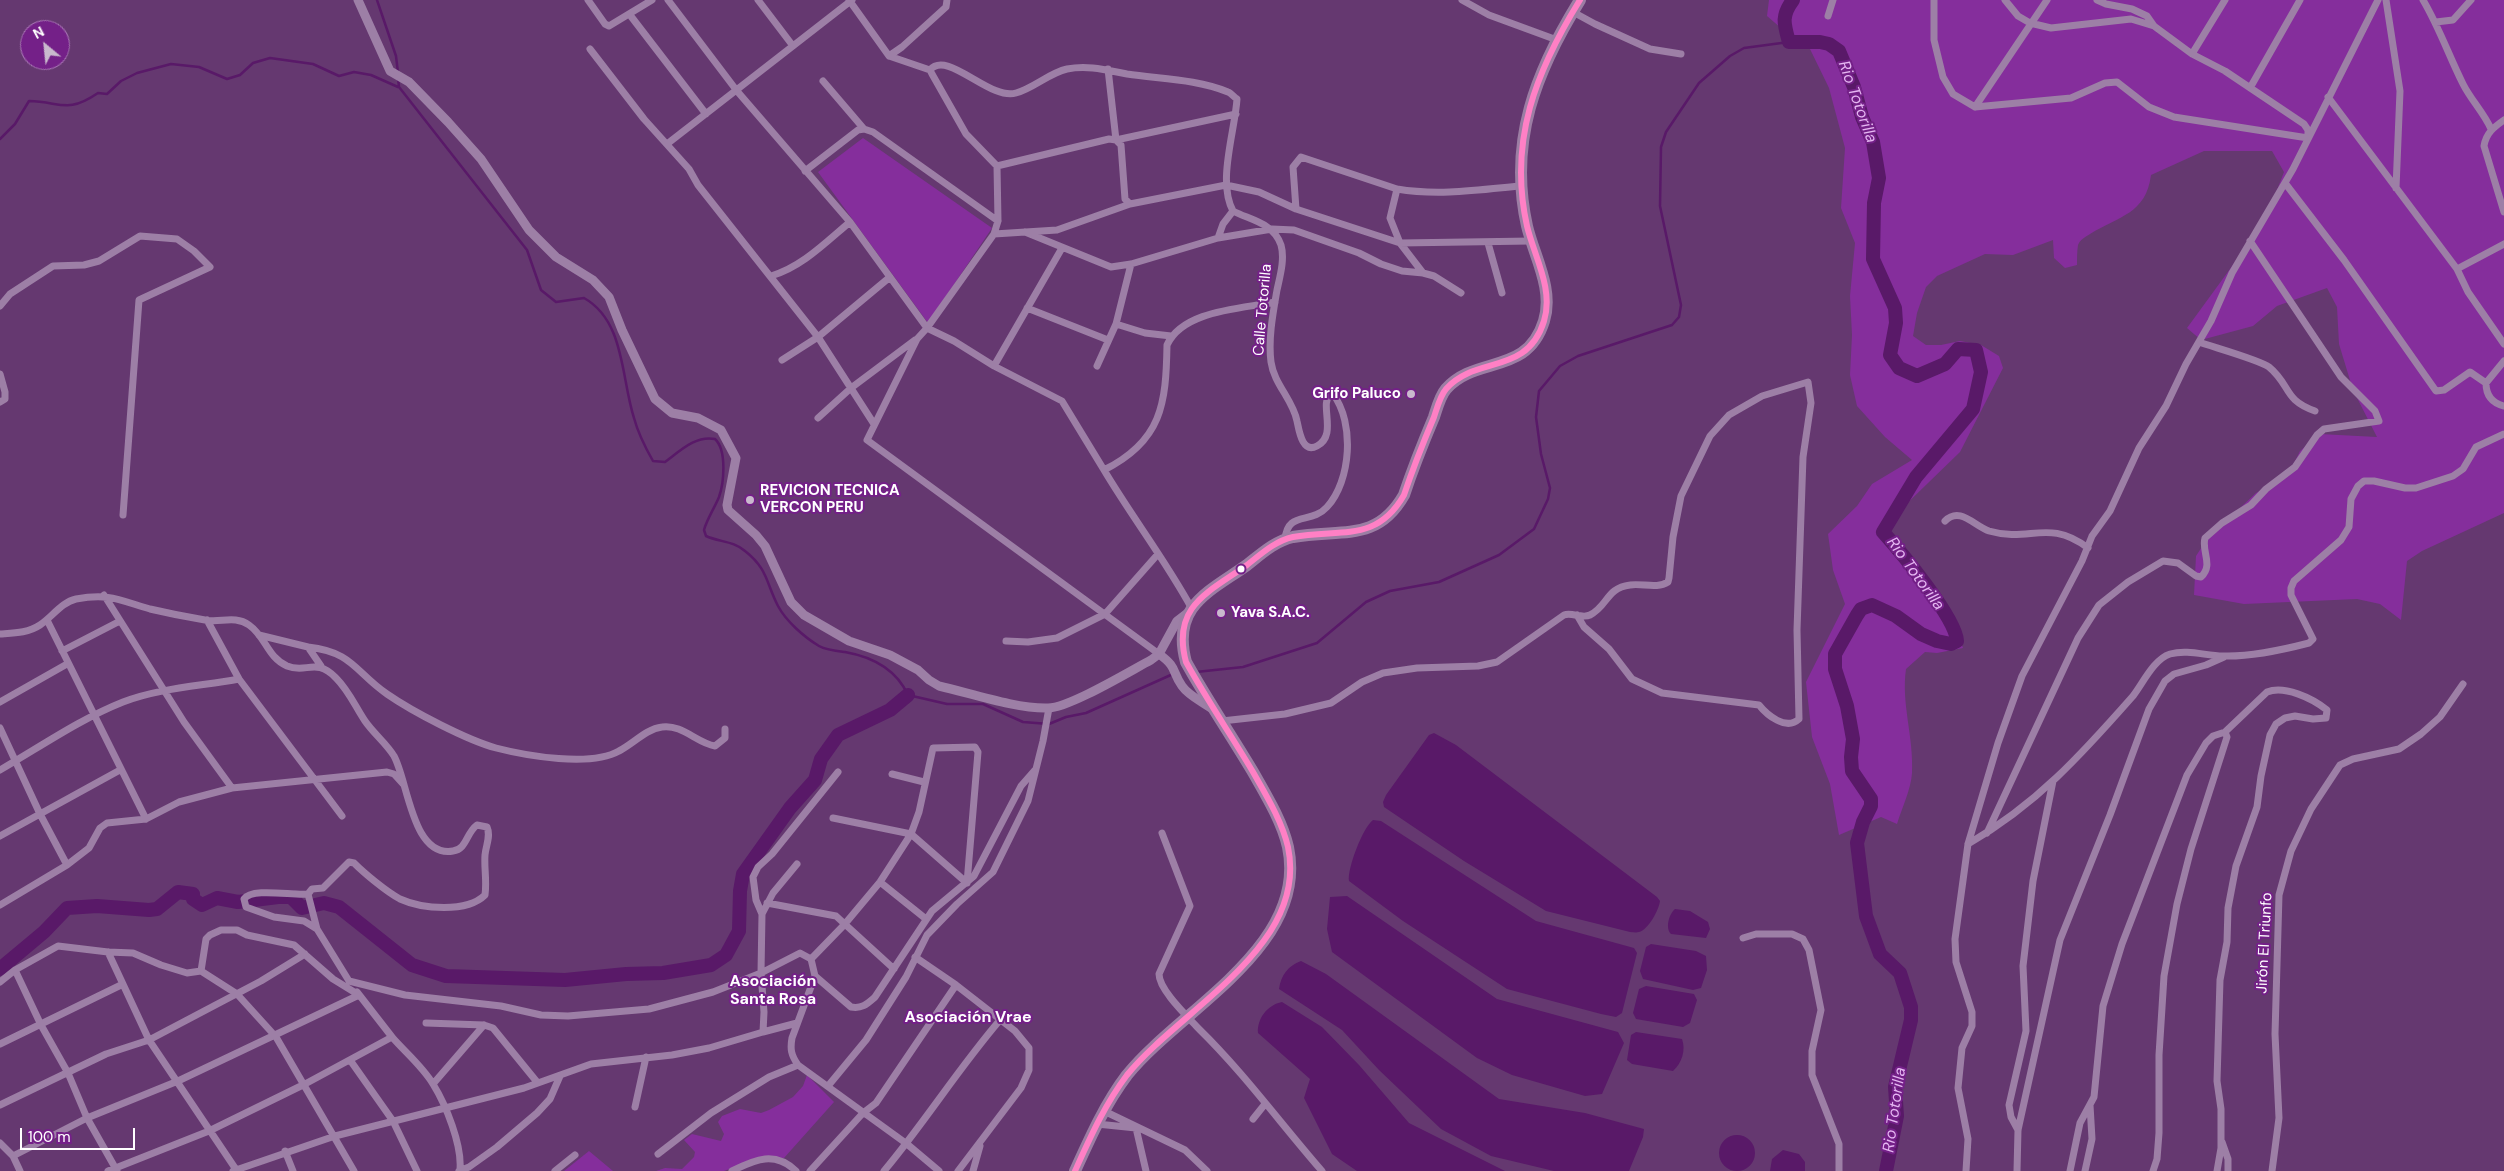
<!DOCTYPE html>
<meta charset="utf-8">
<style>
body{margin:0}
#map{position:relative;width:2504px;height:1171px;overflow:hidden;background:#653870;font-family:"DM Sans",sans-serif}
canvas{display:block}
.north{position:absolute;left:20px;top:20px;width:50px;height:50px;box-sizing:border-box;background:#742088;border:1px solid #ac79b8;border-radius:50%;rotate:332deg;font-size:14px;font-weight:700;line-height:20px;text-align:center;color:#fff}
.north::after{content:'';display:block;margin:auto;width:18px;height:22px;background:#c9b9cd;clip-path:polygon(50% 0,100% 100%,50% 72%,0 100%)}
.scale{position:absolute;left:20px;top:1128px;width:115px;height:22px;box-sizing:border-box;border:2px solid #fff;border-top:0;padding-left:6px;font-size:15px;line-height:18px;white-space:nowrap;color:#fff;-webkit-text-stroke:4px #742088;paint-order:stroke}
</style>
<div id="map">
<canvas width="2504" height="1171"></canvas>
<div class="north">N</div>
<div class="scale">100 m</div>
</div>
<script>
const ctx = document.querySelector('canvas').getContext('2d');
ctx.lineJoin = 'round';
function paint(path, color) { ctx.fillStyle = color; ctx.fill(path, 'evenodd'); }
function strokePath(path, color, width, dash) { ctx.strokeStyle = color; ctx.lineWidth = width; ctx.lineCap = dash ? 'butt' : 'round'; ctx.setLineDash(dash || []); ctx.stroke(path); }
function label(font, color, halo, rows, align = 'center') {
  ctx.font = font + ' "DM Sans",sans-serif'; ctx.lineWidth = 4; ctx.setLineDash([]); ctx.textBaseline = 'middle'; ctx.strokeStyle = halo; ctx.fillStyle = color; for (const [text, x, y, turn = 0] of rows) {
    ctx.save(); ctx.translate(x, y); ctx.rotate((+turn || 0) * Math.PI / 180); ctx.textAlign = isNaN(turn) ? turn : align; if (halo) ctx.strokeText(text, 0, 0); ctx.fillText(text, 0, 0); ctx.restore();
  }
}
paint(new Path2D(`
 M 1769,0 L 2504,0 L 2504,513 L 2422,551 L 2407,561 L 2401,620 L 2380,604 L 2357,599 L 2244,604 L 2194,595 L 2196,556 L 2207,539 L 2256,493 L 2288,476 L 2300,451 L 2320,434 L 2377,437 L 2353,390 L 2339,344 L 2337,307 L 2327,288 L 2277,306 L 2253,326 L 2201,340 L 2187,328 L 2265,221 L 2284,172 L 2272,151 L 2204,151 L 2151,175 C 2146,214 2119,216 2090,234 C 2085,237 2080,240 2078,245 C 2077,251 2077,259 2077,265 L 2065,268 L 2054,258 L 2053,240 L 2013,255 L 1985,254 L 1937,276 L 1926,287 L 1917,313 L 1913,336 L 1926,345 L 1941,345 L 1960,341 L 1981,345 L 1999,356 L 2003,368 L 1960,452 L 1894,516 L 1887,532 C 1898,561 1915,563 1932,585 C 1947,603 1955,627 1963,648 L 1937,653 L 1925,652 L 1906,669 C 1901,704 1914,737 1912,773 C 1911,789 1902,808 1897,824 L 1881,817 L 1839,835 L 1830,784 L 1812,737 L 1806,682 L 1845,604 L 1833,570 L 1828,534 L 1857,506 L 1872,484 L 1912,460 L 1885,437 L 1857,406 L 1850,375 L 1852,335 L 1850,296 L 1855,243 L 1841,208 L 1845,148 L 1829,88 L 1809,47 L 1796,41 L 1767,16 Z
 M 863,138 L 992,228 L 928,323 L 818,172 Z
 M 807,1075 L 834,1102 L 784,1158 L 751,1161 L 724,1171 L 656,1171 L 665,1168 L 682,1169 L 694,1157 L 695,1152 L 684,1140 L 692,1134 L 721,1141 L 724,1134 L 718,1122 L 722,1116 L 740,1109 L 761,1113 L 769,1110 L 793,1097 L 803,1086 Z
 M 589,1151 L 613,1171 L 564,1171 Z`), '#852e9c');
paint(new Path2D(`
 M 1434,733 L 1456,745 L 1657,897 L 1660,901 C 1659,910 1648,930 1639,932 C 1636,933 1633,932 1630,932 L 1546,911 L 1464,861 L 1384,807 L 1383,802 L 1386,795 L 1429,735 Z
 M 1373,820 L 1381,821 L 1536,921 L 1634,948 L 1637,953 L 1622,1013 L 1616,1017 L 1601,1014 L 1507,989 L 1403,921 L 1349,881 C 1347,869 1363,827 1373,820 Z
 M 1347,896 L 1497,999 L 1618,1032 L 1624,1043 L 1602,1094 L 1585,1096 L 1512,1075 L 1477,1058 L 1332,952 L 1327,929 L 1330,897 Z
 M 1675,909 L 1690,911 L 1708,922 L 1710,929 L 1706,938 L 1671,934 C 1665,928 1669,914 1675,909 Z
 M 1651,944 L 1696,951 L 1706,956 L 1707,970 L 1701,988 L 1693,990 L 1643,979 L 1640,971 L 1646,947 Z
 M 1301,961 L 1326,974 L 1499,1099 L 1585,1113 L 1644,1129 L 1643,1137 L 1629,1171 L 1554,1171 L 1491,1156 L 1441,1129 L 1379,1070 L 1342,1030 L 1279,989 C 1281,975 1288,966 1301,961 Z
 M 1646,986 L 1694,994 L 1697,1000 L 1690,1023 L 1683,1027 L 1636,1019 L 1633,1013 L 1639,989 Z
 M 1282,1002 L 1322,1027 L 1359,1065 L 1409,1123 L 1505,1171 L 1357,1171 L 1332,1154 L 1304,1098 L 1310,1079 L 1258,1033 C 1257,1019 1267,1005 1282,1002 Z
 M 1636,1032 L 1682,1039 C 1686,1050 1682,1063 1673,1071 L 1632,1064 L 1627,1060 L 1631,1035 Z
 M1719 1153a18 18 0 1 1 36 0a18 18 0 1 1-36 0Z
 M 1783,1150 L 1799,1154 L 1805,1162 L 1805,1171 L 1770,1171 L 1772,1159 Z`), '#591968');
strokePath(new Path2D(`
 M 377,0 L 396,56 L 398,73
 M 398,78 L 399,87 L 527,250 L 541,290 L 556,302 L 584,298 C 625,321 621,378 634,418 C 638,433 645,447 653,461 L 665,462 C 680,451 696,435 715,439 C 727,450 724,483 719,497 C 714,509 707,519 704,530 L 706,536 C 719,542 734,541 745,551 C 768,569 766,583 778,606 C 786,621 804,637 819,646 C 826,650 836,651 845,652 C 873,657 896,669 908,695 L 947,704 L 983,704 L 1023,722 L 1049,724 L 1066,717 L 1086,713 L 1173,674
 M 0,139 L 15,124 L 29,101 C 62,102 67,114 98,93 L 107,94 L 121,81 L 137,73 L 171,64 L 199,67 L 227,79 L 240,75 L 253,63 L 270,58 L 313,64 L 339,76 L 354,72 L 371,75 L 398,87
 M 1196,672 L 1243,667 L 1317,643 L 1366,602 L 1390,591 L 1439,582 L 1499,555 L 1534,529 L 1548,499 L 1550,488 L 1541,454 L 1536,417 L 1539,391 L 1560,366 L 1578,356 L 1672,325 L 1679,317 L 1681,305 L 1660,206 L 1661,147 L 1666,132 L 1699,83 L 1730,56 L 1744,48 L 1789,42`), '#591968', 2.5);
strokePath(new Path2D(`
 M 1793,0 C 1781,16 1784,24 1789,42 L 1820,42 L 1829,44 L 1839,51 L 1854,87 L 1862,117 L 1873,142 L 1879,178 L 1874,203 L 1873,259 L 1895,308 L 1896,323 L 1890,355 L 1899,368 L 1917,376 L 1945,364 L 1958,349 L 1976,350 L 1981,372 L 1973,409 L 1916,477 L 1883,532 C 1900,551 1956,618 1957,641 L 1951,644 L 1937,641 L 1921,634 L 1896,616 L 1872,605 L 1861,609 L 1857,615 L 1835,654 L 1835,669 L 1847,706 L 1853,739 L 1851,757 L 1852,771 L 1871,799 L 1871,806 L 1863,822 L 1857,843 L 1866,916 L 1880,954 L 1900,973 L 1911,1007 L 1911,1020 L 1895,1087 L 1897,1116 L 1886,1171
 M 0,969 L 44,932 L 67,908 L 97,906 L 149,910 L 157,909 L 178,892 L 193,894 L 193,899 L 202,905 L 217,898 L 238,902 L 278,897 L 291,897 L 302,908 L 324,903 L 339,907 L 412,965 L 446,976 L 565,980 L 626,974 L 663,973 L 711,965 L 726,955 L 739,931 L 740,891 L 743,874 L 790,808 L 815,780 L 821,759 L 838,735 L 890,710 L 908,695`), '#591968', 14);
strokePath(new Path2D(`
 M 588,0 L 605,24 L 609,26 L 652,0
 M 668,0 L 737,91 L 850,222 L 927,328 L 954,341 L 994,366 L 1062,401 L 1104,470 C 1162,441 1166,404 1167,345 C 1183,310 1241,309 1275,302
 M 758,0 L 793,46
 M 849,0 L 889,56 L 930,70
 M 1462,0 L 1489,15 L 1557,40
 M 1934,0 L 1934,40 L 1943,77 L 1953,94 L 1975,107 L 2071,98 L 2105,83 L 2117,82 L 2149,107 L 2174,117 L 2308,138
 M 2005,0 L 2018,16 L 2030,23 L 2051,28 L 2131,19 L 2154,26
 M 2097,0 L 2106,4 L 2132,9 L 2147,16 L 2154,26 L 2192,54 L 2225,71 L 2304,124 L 2308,130 L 2308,137
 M 2386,0 L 2400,91 L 2396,188
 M 2423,0 C 2439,27 2449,56 2463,84 C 2471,100 2484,113 2491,129
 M 1573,12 L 1595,24 L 1650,49 L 1681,54
 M 630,15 L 706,114
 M 1828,16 L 1833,0
 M 2436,22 L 2453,20 L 2471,0
 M 590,49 L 644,119 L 689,169 L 698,185 L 818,337 L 874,424
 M 2192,54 L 2225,0
 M 889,56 L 902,47 L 946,7 L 947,0
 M 1108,69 L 1116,140 L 1236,114
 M 823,81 L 864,129
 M 2250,88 L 2300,0
 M 2328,97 L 2457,269 L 2468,292 L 2504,344
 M 1975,107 L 2047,0
 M 2504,120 C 2494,127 2486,133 2484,146 L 2504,212
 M 667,144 L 852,0
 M 997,166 L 1109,139 L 1116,140 L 1121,145 L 1125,199 L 1130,204 L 1226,185 L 1259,192 L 1296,209 L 1400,243 L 1531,241
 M 805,171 L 858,130 L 864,129 L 873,132 L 998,221
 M 2285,183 L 2344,260 L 2436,391 L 2444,390 L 2470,372 L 2486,383
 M 1397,189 L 1390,218 L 1400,243 L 1423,273 L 1434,276 L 1461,293
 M 1296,209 L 1293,167 L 1301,157 L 1397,189 C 1438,196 1478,190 1520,186
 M 1025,232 L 1111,267 L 1131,264 L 1218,238 L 1272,229 L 1294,230 L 1359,253 L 1381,264 L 1402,271 L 1423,273
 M 994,234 L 1057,230 L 1130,204
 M 1218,238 L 1223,224 L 1233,211
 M 1488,243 L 1502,293
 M 1131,264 L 1116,324 L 1145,333 L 1171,336
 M 2457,269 L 2504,244
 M 771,276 C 802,267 826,242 850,222
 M 0,306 L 10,294 L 53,266 L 84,265 L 99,261 L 140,236 L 177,239 L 194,251 L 210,267 L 139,300 L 123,515
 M 1027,308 L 1108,340
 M 2199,342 C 2213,347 2260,360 2269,367 C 2291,385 2283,400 2315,411
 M 782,360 L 818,337 L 890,277
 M 2504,361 L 2486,383 C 2486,395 2492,403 2504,406
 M 994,366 L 1062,248
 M 1097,366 L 1116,324
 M 0,374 L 5,392 L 5,399 L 0,402
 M 818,418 L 851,388 L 915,340
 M 1104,470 C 1132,517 1166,561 1192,609
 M 1945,521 C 1960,506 1974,526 1989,531 C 2030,543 2048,518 2088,548
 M 104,595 L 184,722 L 232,788
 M 47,620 L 146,819
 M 207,620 L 239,679 L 342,816
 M 0,634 C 14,633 28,633 40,625 C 52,617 62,602 76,599 C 109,593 119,600 150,609 C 167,613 187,617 205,620 C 220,623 235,615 249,625 C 266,637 267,657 287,666 C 306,674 316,657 336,678 C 349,691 355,706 365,721 C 374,734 386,743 394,756 C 408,781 412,858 453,851 C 467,849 466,833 477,825 L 487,827 C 491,836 486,845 485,855 C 484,868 487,881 485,895 C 467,913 422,909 400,899 C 387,892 365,874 354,863 L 349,862 L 323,888 L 312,889 L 308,894 C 294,896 252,887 244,899 L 246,907 L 274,917 L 304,921 L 317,929 L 349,981 L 405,995 L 501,1006 L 541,1015 L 568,1016 L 649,1009 L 713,992 L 761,973 L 800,953 L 811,959 L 815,976 L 792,1038 C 790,1049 791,1055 798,1065 L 907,1144 L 939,1171
 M 259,635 L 308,647 L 321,666
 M 1006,641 L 1028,642 L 1057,638 L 1105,614 L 1158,554
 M 308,647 C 353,652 355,672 387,694 C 413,712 467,740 496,748 C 527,756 591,767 619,751 C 633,744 646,729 662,727 C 682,724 697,743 715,746 L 725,738 L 725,729
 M 62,651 L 120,621
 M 1159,654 L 867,440 L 917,339 L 927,328 L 994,234 L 998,221 L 997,166 L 966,134 L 932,74 L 930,70 C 947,49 990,101 1016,93 C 1034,88 1049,73 1067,69 C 1088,65 1106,70 1127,74 C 1160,79 1197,79 1228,92 C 1231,93 1234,97 1237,99 C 1235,131 1217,182 1233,211 C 1250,220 1274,223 1281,245 C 1285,259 1280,276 1277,290 C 1273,313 1268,339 1271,362 C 1274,384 1293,400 1297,421 C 1299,430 1302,454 1317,446 C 1338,435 1319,405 1330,394 L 1333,394 C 1355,423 1351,481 1327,507 C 1311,525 1287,510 1285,540
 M 0,702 L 67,664
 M 1222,721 L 1285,714 L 1331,703 L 1362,682 L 1383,673 L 1417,668 L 1478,666 L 1497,662 L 1564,615 C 1572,612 1582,619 1590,615 C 1608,606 1606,588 1630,585 C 1642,583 1657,589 1668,582 L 1669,578 L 1673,537 L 1681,496 L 1710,436 L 1729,415 L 1762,396 L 1808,382 L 1811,403 L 1803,457 L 1797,630 L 1799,719 C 1786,731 1767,715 1759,705 L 1662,693 L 1632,679 L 1609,649 L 1584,627 L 1577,615
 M 0,728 L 40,814 L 67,865
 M 0,770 C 40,747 80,719 123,702 C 159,688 202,686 239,679
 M 892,774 L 924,782
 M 833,818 L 911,834 L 967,883
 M 1162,833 L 1190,906 L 1159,974 C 1159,990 1188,1017 1199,1029 C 1244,1073 1281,1124 1322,1171
 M 1987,833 L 2078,638 L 2099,605 L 2128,582 L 2163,561 L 2178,563 L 2196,576 L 2201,577 C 2214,565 2201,551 2205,538 L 2222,523 L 2251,505 L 2266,489 L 2295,467 L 2317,435 L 2324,429 L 2379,421 L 2375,411 L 2341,377 L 2250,241
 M 0,836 L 120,770
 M 1968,844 C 2037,804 2081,755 2133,696 C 2143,683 2154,659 2170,654 C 2188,649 2206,656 2223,656 C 2251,657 2282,650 2309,643 L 2313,639 L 2291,595 L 2291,588 L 2294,581 L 2341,540 L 2349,527 L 2351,499 L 2358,486 L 2364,481 L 2374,481 L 2405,488 L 2416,488 L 2453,476 L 2463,469 L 2476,447 L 2504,434
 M 880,882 L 926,919
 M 308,894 L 317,929
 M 767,903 L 836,916 L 894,969
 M 0,905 L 67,865 L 89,848 L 100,828 L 107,823 L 146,819 L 179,802 L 232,788 L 387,772 L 394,774 L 404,785
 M 762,914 L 756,900 L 753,877 L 758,867 L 772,854 L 838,772
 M 1743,938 L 1756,934 L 1792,934 L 1803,939 L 1809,950 L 1821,1010 L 1812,1051 L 1812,1075 L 1839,1144 L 1839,1171
 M 108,952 L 149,1040 L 237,1171
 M 915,957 L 956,985 L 1015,1031 L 1029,1048 L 1029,1070 L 1021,1088 L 958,1171
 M 811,959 L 844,925 L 880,882 L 911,834 L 919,812 L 933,748 L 975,747 L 978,752 L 967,883
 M 15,970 L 41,1025 L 68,1073 L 87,1118 L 117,1171
 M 815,976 L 851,1007 C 862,1009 867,1004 875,997 L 932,911 L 974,876 L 1021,786 L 1035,770
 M 0,982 L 15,970 L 58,946 L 108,952 L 133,953 L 161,965 L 187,973 L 201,971 L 237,994 L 276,1037 L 354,1171
 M 357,992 L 392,1037
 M 426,1023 L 484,1025 L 493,1028 L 537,1082
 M 763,1032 L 797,1023
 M 0,1044 L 121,985
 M 350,1060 L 393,1121 L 417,1171
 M 433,1084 L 484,1025
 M 828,1086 L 866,1040 L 906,977 L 927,935 L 957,904 L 993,872 L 1028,801 L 1043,741 L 1049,708
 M 0,1105 L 106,1054 L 149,1040 L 261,981 L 305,954
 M 635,1107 L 646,1057
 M 1104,1111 L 1185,1150 L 1207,1171
 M 1253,1119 L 1265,1104
 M 1097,1124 L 1136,1128 L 1146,1171
 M 2018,1130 L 2011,1117 L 2009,1105 L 2026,1031 L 2023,966 L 2033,881 L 2053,781
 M 2222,1142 L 2228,1159 L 2228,1171
 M 0,1143 L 13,1156 L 20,1171
 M 285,1151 L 293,1171
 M 658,1154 L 711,1113 L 769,1077 L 798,1065
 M 13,1156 L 87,1118 L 178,1081 L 359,995 L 333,979 L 294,945 L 247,935 L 237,930 L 221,930 L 210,935 L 206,939 L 201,971
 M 108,1171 L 209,1131 L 305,1084 L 392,1037 C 405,1052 423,1067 433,1084 C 446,1105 462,1145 460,1169
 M 233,1171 L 335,1136 L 524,1088 L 591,1064 L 672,1055 L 709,1048 L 763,1032 L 764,1012 L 761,973 L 762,914 L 773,893 L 797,864
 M 459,1171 L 469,1167 L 497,1147 L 537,1113 L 550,1099 L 560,1076
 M 555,1171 L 575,1155
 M 732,1171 C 756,1159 775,1151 796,1171
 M 810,1171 L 863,1113 L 876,1103 L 956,985
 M 884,1171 C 925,1122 958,1069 1000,1020
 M 973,1171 L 980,1146
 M 1966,1171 L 1968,1139 L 1958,1088 L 1962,1048 L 1972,1026 L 1972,1012 L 1956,962 L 1955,939 L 1968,844 L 1998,743 L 2022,676 L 2082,561 L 2092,536 L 2110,511 L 2139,448 L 2166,406 L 2186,364 L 2211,321 L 2232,273 L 2293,169 L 2378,0
 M 2017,1171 L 2018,1130 L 2060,940 L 2110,815 L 2149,709 L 2165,681 L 2174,674 L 2206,665 L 2224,657
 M 2070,1171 L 2080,1123 L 2094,1097 L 2103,1006 L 2122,944 L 2187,775 L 2206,743 L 2213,736 L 2225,732 L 2227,737 L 2191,849 L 2177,904 L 2164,976 L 2159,1055 L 2159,1133 L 2157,1159 L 2153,1171
 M 2085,1171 L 2092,1139 L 2090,1105
 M 2217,1171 L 2221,1148 L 2221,1109 L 2217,1081 L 2220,980 L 2227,942 L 2228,908 L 2236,866 L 2257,807 L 2261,776 L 2270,735 L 2276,724 L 2285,718 L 2295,716 L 2313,719 L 2326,718 L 2327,710 C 2312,698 2284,685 2267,692 L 2225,732
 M 2272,1171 L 2279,1118 L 2275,1034 L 2279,895 L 2291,851 L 2311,809 L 2340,765 L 2353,759 L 2399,749 L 2421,734 L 2440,717 L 2463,684`), '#9d7fa6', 7);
strokePath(new Path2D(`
 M 358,0 L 390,71 L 409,82 L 448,122 L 481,159 L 529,230 L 556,257 L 593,280 L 609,297 L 622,330 L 655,399 L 672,413 L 698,418 L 721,430 L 736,458 L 727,505 L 728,510 L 756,535 L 765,546 L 791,602 L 804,615 L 849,641 L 890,655 L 918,670 L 929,680 L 939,686 C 970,693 1017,709 1048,708 C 1069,708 1130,671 1151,660 L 1159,654 L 1177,621 L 1190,611
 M 1159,654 C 1178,668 1171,670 1182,686 C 1189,696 1201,701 1211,708`), '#9d7fa6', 9);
strokePath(new Path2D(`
 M 1075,1171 C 1090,1138 1105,1104 1127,1075 C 1180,1009 1309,947 1288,847 C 1282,821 1266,795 1253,772 C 1231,735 1207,700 1186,662 C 1171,606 1209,592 1247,565 C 1261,554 1275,541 1293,537 C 1339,528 1376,544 1404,495 C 1413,468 1423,443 1434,417 C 1437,408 1440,396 1446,389 C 1476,355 1527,376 1544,321 C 1554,289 1534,256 1527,226 C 1508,141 1536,71 1580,0`), '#9c7ea4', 12);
strokePath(new Path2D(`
 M 1075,1171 C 1090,1138 1105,1104 1127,1075 C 1180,1009 1309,947 1288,847 C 1282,821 1266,795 1253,772 C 1231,735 1207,700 1186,662 C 1171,606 1209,592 1247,565 C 1261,554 1275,541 1293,537 C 1339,528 1376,544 1404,495 C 1413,468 1423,443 1434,417 C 1437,408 1440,396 1446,389 C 1476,355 1527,376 1544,321 C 1554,289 1534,256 1527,226 C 1508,141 1536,71 1580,0`), '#ff80c5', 6);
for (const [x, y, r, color] of [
 [1411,394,5,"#c9b9cd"],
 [750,500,5,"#c9b9cd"],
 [1241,569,4.5,"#fff"],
 [1221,613,5,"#c9b9cd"]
]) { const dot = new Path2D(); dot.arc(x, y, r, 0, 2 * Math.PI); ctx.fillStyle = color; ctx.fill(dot); strokePath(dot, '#742088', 2); }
label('15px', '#fff', '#742088', [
 ["Calle Totorilla",1263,310,-85],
 ["Jirón El Triunfo",2265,943,-87]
]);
label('bold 15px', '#fff', '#742088', [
 ["Grifo Paluco",1401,394,"right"],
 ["REVICION TECNICA",760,491],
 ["VERCON PERU",760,508],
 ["Yava S.A.C.",1231,613]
], 'left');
label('italic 16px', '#e5b6f2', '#742088', [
 ["Rio Totorilla",1857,102,70],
 ["Rio Totorilla",1915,574,54],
 ["Rio Totorilla",1895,1110,-82]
]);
label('bold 16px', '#fff', '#742088', [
 ["Asociación",773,982],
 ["Santa Rosa",773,1000],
 ["Asociación Vrae",968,1018]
]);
</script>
